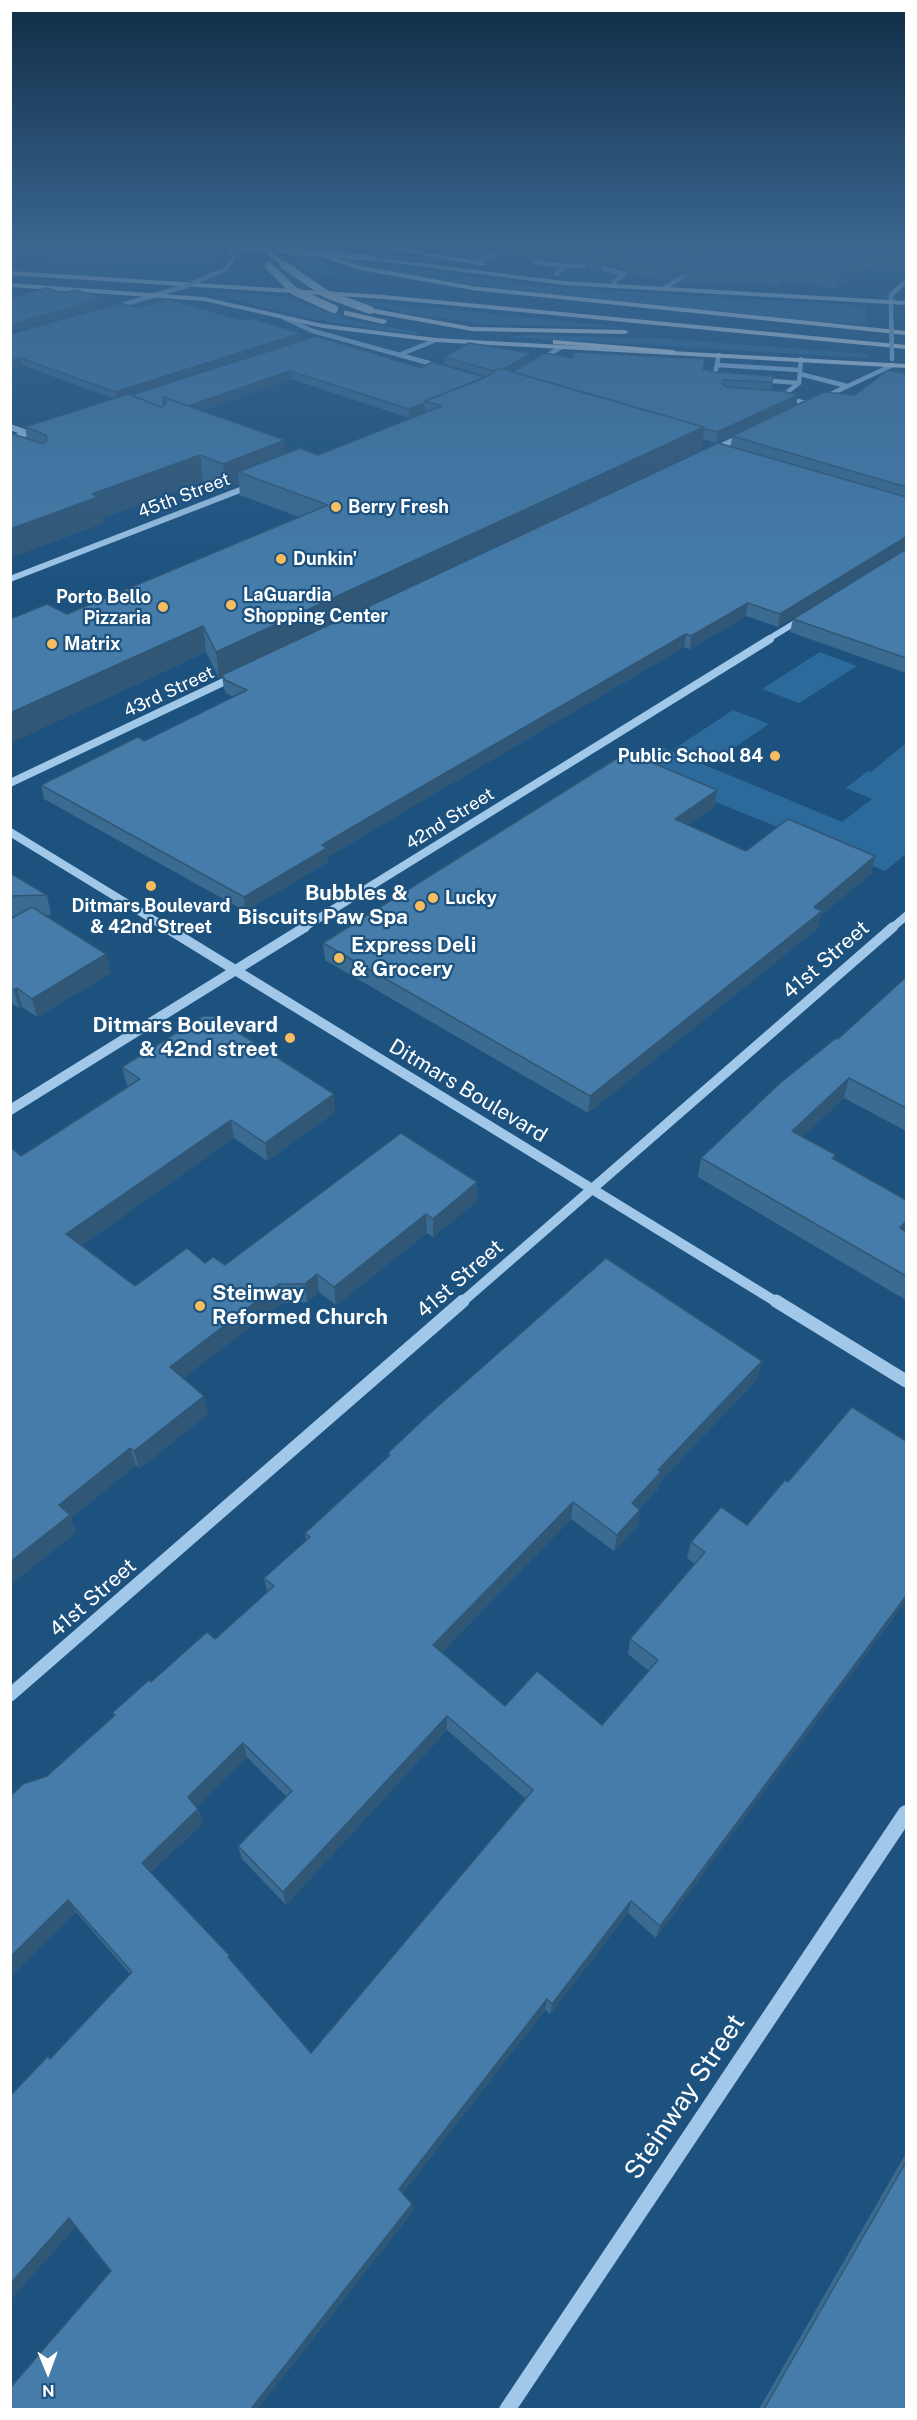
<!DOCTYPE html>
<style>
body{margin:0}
#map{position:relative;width:917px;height:2420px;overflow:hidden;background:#1d527f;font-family:"Public Sans",sans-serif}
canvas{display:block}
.frame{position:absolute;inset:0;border:12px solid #fff;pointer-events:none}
.north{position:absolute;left:18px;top:2342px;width:60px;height:60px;-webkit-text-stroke:4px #1d527f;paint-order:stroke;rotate:179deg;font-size:16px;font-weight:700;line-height:24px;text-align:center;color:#fff}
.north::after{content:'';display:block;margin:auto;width:21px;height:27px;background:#fff;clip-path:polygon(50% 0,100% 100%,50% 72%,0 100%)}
</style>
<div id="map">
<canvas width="917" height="2420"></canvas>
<div class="frame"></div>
<div class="north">N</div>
</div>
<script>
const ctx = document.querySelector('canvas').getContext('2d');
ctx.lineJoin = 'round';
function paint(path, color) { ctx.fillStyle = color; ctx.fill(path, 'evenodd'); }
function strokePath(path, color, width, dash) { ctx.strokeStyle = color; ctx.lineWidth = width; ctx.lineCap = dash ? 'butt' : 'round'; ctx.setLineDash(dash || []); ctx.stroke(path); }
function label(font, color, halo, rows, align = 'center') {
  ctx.font = font + ' "Public Sans",sans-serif'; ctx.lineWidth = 4.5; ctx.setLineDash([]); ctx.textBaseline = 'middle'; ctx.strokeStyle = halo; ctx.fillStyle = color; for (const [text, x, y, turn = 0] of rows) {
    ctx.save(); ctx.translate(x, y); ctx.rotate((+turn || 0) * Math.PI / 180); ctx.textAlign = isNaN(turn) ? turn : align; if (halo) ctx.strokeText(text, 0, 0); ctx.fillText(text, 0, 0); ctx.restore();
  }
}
paint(new Path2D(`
 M 279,247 L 285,247 L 352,274 L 314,275 Z
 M 124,249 L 208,250 L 214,259 L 203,269 L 11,258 L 11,251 Z
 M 343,259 L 539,286 L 866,306 L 867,325 L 742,315 L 482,286 L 397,274 L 357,266 Z
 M 202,291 L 285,297 L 353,321 L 418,332 L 415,335 L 306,318 Z
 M 364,302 L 439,308 L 628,328 L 483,324 L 403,313 Z
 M 533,335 L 669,339 L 868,354 L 867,358 L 509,337 Z
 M 820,652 L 857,666 L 799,703 L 762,689 Z
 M 733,710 L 769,724 L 710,764 L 674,749 Z
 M 906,743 L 906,854 L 885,871 L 628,766 L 659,746 L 842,822 L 872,799 L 846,788 L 868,771 L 871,772 Z`), '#2d6a9c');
strokePath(new Path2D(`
 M 398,247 L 422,253
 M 535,262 L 567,266
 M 476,263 L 509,247
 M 603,268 L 624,274 L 614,282
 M 226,269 L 234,258 L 227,247
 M 556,274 L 567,266 L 584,266
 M 662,289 L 695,270
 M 891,306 L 891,295 L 906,281
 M 112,308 L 186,286
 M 284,318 L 313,331 L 443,367
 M 399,355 L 436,340
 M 719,355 L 714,378 L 723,378
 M 539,361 L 561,347
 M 717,365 L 800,370
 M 800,374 L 847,386
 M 760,380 L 799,383 L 801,359
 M 799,383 L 781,397 L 810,404
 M 820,399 L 893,365`), '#a1c8e9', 4.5);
strokePath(new Path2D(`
 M 10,427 L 27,433
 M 10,439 L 40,429
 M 711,451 L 743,436
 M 10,579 L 253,485
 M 767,640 L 803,618`), '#a1c8e9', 6);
strokePath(new Path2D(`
 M 10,783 L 234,677
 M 10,832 L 167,928
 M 303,928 L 770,639
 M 892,928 L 906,916`), '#a1c8e9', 8);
strokePath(new Path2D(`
 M 165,927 L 778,1303
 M 10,1110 L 305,927
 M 461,1303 L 893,927`), '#a1c8e9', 10);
strokePath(new Path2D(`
 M 776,1301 L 906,1381
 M 10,1695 L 463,1301`), '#a1c8e9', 13);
strokePath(new Path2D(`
 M 507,2410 L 906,1813`), '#a1c8e9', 16);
paint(new Path2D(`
 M 431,253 L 483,262 L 486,264 L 483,266 L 429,256 Z
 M 371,257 L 563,281 L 906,301 L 906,305 L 563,285 L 373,260 Z
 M 10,283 L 204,297 L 323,324 L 436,338 L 906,364 L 906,368 L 436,342 L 323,328 L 204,301 L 10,287 Z`), '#e4f0fe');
paint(new Path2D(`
 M 259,247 L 266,247 L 287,265 L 282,266 Z
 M 292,247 L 301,247 L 361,266 L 472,286 L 906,331 L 906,335 L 472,290 L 360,270 Z
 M 384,247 L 397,247 L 434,255 L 431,257 Z
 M 10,271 L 384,295 L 906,345 L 906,349 L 384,299 L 10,275 Z
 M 370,308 L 472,327 L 625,330 L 629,332 L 625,334 L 472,331 L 367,312 Z
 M 347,311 L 386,320 L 387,322 L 383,324 L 344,315 L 344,311 Z
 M 553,340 L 673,350 L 677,352 L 673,354 L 556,344 L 553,344 Z`), '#fff');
strokePath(new Path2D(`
 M 186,286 L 226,269
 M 891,306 L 892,359`), '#a1c8e9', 4.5);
strokePath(new Path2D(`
 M 244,247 L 373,258`), '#e4f0fe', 6);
strokePath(new Path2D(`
 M 284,265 L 326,294 L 370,310
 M 269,266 L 294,291 L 334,309`), '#fff', 8);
paint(new Path2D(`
 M 456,247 L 500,247 L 490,251 Z
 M 506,247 L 906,247 L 906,273 L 865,269 L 836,289 L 786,281 L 778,286 L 684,281 L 685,271 L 668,280 L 628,275 L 626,270 L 604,264 L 600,266 L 600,271 L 587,269 L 588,264 L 585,262 L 506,254 Z
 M 137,308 L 301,340 L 130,395 L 316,336 L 421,368 L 485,377 L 486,376 L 444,364 L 444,357 L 531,353 L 531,360 L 512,372 L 572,358 L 703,369 L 714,372 L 773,376 L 771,390 L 798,395 L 796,405 L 716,443 L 703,439 L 702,450 L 451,568 L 731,446 L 732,436 L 855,395 L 906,374 L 906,673 L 790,632 L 793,619 L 905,550 L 904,549 L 778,627 L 746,616 L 690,649 L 684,647 L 391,819 L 328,857 L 328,862 L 245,911 L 44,799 L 41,785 L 144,741 L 233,697 L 226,693 L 224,689 L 222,676 L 219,678 L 206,652 L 10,743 L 10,619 L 67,614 L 299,517 L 240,495 L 239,484 L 226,489 L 203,481 L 102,518 L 103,523 L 10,558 L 10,433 L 27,438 L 25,427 L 114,399 L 22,365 L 10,369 L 10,334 ZM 291,379 L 409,418 L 425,412 L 425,413 L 318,455 L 286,454 L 201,411 Z
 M 717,790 L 714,807 L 688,825 L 746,851 L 875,856 L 871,874 L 821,915 L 818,928 L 588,1113 L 325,960 L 323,943 Z
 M 10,873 L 47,895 L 51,915 L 45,915 L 106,954 L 111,973 L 37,1017 L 22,1007 L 19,1008 L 10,1002 L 10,919 L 16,916 L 10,916 Z
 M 906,977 L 906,1131 L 844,1098 L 802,1137 L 836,1155 L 834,1159 L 906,1200 L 906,1300 L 698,1177 L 701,1158 L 838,1039 Z
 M 122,1067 L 335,1112 L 267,1161 L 234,1138 L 82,1245 L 135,1286 L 205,1263 L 225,1265 L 477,1201 L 433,1237 L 427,1233 L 336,1305 L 319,1292 L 307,1302 L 282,1303 L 183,1378 L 208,1414 L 139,1469 L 136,1465 L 71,1518 L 76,1532 L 10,1585 L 10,1147 L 21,1156 L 128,1087 L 127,1086 Z
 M 758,1378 L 659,1483 L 658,1489 L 639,1509 L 640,1510 L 638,1526 L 614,1551 L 571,1519 L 442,1652 L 505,1706 L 602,1725 L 649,1671 L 628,1654 L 630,1639 L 695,1564 L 687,1558 L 691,1542 L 747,1525 L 788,1482 L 852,1407 L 656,1938 L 628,1913 L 550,2014 L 545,2010 L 402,2194 L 412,2204 L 413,2211 L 258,2409 L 10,2409 L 111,2271 L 50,2059 L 130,1974 L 76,1912 L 10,1977 L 47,1776 L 114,1716 L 112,1713 L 151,1682 L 215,1639 L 267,1592 L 264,1578 L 306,1541 L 305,1533 L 388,1457 L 388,1453 ZM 447,1730 L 526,1799 L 311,2053 L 232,1962 L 151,1872 L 203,1823 L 198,1809 L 196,1807 L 247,1757 L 287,1797 L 238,1846 L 242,1859 L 286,1905 Z
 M 906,2153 L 906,2409 L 759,2409 Z`), '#3b6b91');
paint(new Path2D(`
 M 490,247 L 500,247 L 490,251 Z
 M 705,247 L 727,247 L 685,267 L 685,271 L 668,280 L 669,267 Z
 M 605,250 L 604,264 L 600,266 L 600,253 Z
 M 868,255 L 865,269 L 836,289 L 838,275 Z
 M 788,267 L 786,281 L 778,286 L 780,272 Z
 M 104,298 L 105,305 L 10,332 L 10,325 Z
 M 301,333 L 301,340 L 117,400 L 115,392 Z
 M 531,353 L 531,360 L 498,380 L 498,373 Z
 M 21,358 L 22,365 L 10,369 L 10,361 Z
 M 290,371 L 291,379 L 174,420 L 172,411 Z
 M 798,395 L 796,405 L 716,443 L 717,432 Z
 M 425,403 L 425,412 L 409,418 L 409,409 Z
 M 704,427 L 702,450 L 219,678 L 216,652 Z
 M 285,440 L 287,466 L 238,472 L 239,484 L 226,489 L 223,464 Z
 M 200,455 L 203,481 L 102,518 L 103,523 L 10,558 L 10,529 L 92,494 Z
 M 906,537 L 904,549 L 778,627 L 780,614 Z
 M 748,603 L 746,616 L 690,649 L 691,636 Z
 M 203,626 L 206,652 L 10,743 L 10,713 Z
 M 686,634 L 684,647 L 391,819 L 328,857 L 328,862 L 245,911 L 244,897 L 322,845 L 390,805 Z
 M 717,790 L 714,807 L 673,836 L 675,819 Z
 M 875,856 L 871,874 L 821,915 L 818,928 L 588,1113 L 590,1096 Z
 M 106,954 L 111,973 L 37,1017 L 32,999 Z
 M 17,988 L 22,1007 L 19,1008 L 14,990 Z
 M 849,1078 L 844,1098 L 787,1151 L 792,1131 Z
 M 334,1094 L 335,1112 L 267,1161 L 265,1143 Z
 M 231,1120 L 234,1138 L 72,1252 L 66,1234 Z
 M 477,1182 L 477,1201 L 433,1237 L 433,1219 Z
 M 426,1214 L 427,1233 L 336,1305 L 334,1287 Z
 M 906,1221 L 906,1233 L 900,1228 Z
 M 317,1274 L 319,1292 L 307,1302 L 305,1284 Z
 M 279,1284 L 282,1303 L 174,1385 L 170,1367 Z
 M 762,1361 L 758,1378 L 659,1483 L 658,1489 L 629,1519 L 632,1503 L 658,1470 Z
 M 204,1396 L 208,1414 L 139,1469 L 134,1451 Z
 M 130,1448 L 136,1465 L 71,1518 L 76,1532 L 10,1585 L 10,1562 L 59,1505 Z
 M 573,1502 L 571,1519 L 434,1660 L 433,1645 Z
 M 640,1510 L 638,1526 L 614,1551 L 617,1535 Z
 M 906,1596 L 906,1601 L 656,1938 L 660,1926 Z
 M 447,1716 L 447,1730 L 286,1905 L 283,1892 Z
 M 243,1743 L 247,1757 L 192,1811 L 188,1797 Z
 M 198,1809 L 203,1823 L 148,1875 L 142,1863 Z
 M 68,1900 L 76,1912 L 10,1977 L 10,1957 Z
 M 631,1901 L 628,1913 L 550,2014 L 552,2004 Z
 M 547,1999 L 545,2010 L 400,2197 L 399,2189 Z
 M 412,2204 L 413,2211 L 258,2409 L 251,2409 Z
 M 69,2218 L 77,2225 L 10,2301 L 10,2284 Z`), '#305776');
const building = new Path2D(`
 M 573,247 L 705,247 L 669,267 L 629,262 L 627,256 L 605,250 L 600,253 L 600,257 L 588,255 L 589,251 L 585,248 Z
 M 722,247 L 906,247 L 906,259 L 868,255 L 838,275 L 788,267 L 780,272 L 685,267 Z
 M 47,288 L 62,293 L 75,290 L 104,298 L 10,325 L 10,298 Z
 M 169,299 L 241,320 L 253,319 L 301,333 L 115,392 L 21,358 L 10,361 L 10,334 L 120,303 L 137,308 Z
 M 316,336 L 421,368 L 432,362 L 485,377 L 425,401 L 425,403 L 409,409 L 290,371 L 188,406 L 163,397 L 164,405 L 161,407 L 131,395 Z
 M 469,343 L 531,353 L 504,369 L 500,368 L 494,371 L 444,357 Z
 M 574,352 L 705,359 L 703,369 L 714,372 L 773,376 L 772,382 L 723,380 L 722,384 L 726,387 L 782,391 L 798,395 L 717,432 L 704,429 L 704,427 L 512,372 L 545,353 L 572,358 Z
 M 500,368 L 704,427 L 216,652 L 203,626 L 10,713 L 10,619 L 47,604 L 67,614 L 328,505 L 238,472 L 300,448 L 318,455 L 442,406 L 425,401 L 482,379 Z
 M 888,370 L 906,374 L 906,487 L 732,436 L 824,392 L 855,395 Z
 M 128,394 L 161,407 L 166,403 L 163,397 L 285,440 L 223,464 L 200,455 L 92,494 L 98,497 L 10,529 L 10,433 L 43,444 L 47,440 L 46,435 L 25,427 Z
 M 718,443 L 906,497 L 906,537 L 780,614 L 748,603 L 691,636 L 686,634 L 390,805 L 322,845 L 327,848 L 244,897 L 41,785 L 138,737 L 144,741 L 247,690 L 225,680 L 222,675 Z
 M 906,549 L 906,658 L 793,619 Z
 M 627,752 L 717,790 L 675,819 L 746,851 L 788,819 L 875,856 L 814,907 L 822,911 L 590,1096 L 323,943 Z
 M 10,873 L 47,895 L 10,896 Z
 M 32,907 L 106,954 L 32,999 L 17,988 L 14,990 L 10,987 L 10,919 Z
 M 906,977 L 906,1108 L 849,1078 L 792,1131 L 836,1155 L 832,1158 L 906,1200 L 906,1221 L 900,1228 L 906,1232 L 906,1276 L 701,1158 L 780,1083 L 836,1038 L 838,1039 Z
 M 203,1016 L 213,1016 L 334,1094 L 265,1143 L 231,1120 L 66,1234 L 135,1286 L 187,1248 L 205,1263 L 213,1257 L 225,1265 L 401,1133 L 477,1182 L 433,1219 L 426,1214 L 334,1287 L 317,1274 L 305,1284 L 279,1284 L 170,1367 L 204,1396 L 134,1451 L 130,1448 L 59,1505 L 70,1515 L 10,1562 L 10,1147 L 21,1156 L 140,1079 L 122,1067 Z
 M 606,1258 L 762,1361 L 658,1470 L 661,1472 L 632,1503 L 640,1510 L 617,1535 L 573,1502 L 433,1645 L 505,1706 L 537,1671 L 602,1725 L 658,1660 L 630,1639 L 705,1552 L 691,1542 L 721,1507 L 747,1525 L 785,1480 L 788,1482 L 852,1407 L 906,1441 L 906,1596 L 660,1926 L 631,1901 L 552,2004 L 547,1999 L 399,2189 L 412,2204 L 251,2409 L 10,2409 L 10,2388 L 111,2271 L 69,2218 L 10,2284 L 10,2096 L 48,2056 L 50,2059 L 132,1972 L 68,1900 L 10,1957 L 10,1804 L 12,1795 L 23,1784 L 47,1776 L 115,1715 L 112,1713 L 149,1680 L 151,1682 L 207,1632 L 215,1639 L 274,1586 L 264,1578 L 310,1537 L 305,1533 L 390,1455 L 388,1453 L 428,1415 ZM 447,1716 L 533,1790 L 311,2053 L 228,1957 L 230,1956 L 142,1863 L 198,1809 L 188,1797 L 243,1743 L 292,1791 L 238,1846 L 283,1892 Z
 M 906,2162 L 906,2409 L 764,2409 Z`);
paint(building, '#457ca9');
strokePath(building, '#305776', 1.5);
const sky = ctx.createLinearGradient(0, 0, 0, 586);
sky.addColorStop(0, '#102d46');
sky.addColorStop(0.42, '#3a6690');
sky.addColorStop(1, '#3a669000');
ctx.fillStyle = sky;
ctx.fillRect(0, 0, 917, 586);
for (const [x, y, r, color] of [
 [336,507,6,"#f8bd5f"],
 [281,559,6,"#f8bd5f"],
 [231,605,6,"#f8bd5f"],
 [163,607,6,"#f8bd5f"],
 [52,644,6,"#f8bd5f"],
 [775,756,6,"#f8bd5f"],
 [151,886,6,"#f8bd5f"],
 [433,898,6,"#f8bd5f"],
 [420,906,6,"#f8bd5f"],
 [339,958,6,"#f8bd5f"],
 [290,1038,6,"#f8bd5f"],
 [200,1306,6,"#f8bd5f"]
]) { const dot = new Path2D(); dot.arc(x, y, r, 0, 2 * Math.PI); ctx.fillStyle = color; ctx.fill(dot); strokePath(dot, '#1d527f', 2); }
label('18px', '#fff', '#1d527f', [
 ["45th Street",184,496,-21],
 ["43rd Street",169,692,-25],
 ["42nd Street",450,819,-32]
]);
label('bold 18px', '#fff', '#1d527f', [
 ["Berry Fresh",348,507],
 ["Dunkin'",293,559],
 ["LaGuardia",243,595],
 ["Shopping Center",243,616],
 ["Porto Bello",151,597,"right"],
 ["Pizzaria",151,618,"right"],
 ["Matrix",64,644],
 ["Public School 84",763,756,"right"],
 ["Lucky",445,898],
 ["Ditmars Boulevard",151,906,"center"],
 ["& 42nd Street",151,927,"center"]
], 'left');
label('bold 21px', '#fff', '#1d527f', [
 ["Bubbles &",408,894],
 ["Biscuits Paw Spa",408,918],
 ["Express Deli",351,946,"left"],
 ["& Grocery",351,970,"left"],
 ["Ditmars Boulevard",278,1026],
 ["& 42nd street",278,1050],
 ["Steinway",212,1294,"left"],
 ["Reformed Church",212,1318,"left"]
], 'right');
label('21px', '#fff', '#1d527f', [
 ["41st Street",826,960,-41],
 ["Ditmars Boulevard",468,1091,31],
 ["41st Street",460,1279,-41],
 ["41st Street",93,1598,-41]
]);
label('26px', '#fff', '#1d527f', [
 ["Steinway Street",685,2097,-56]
]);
</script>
